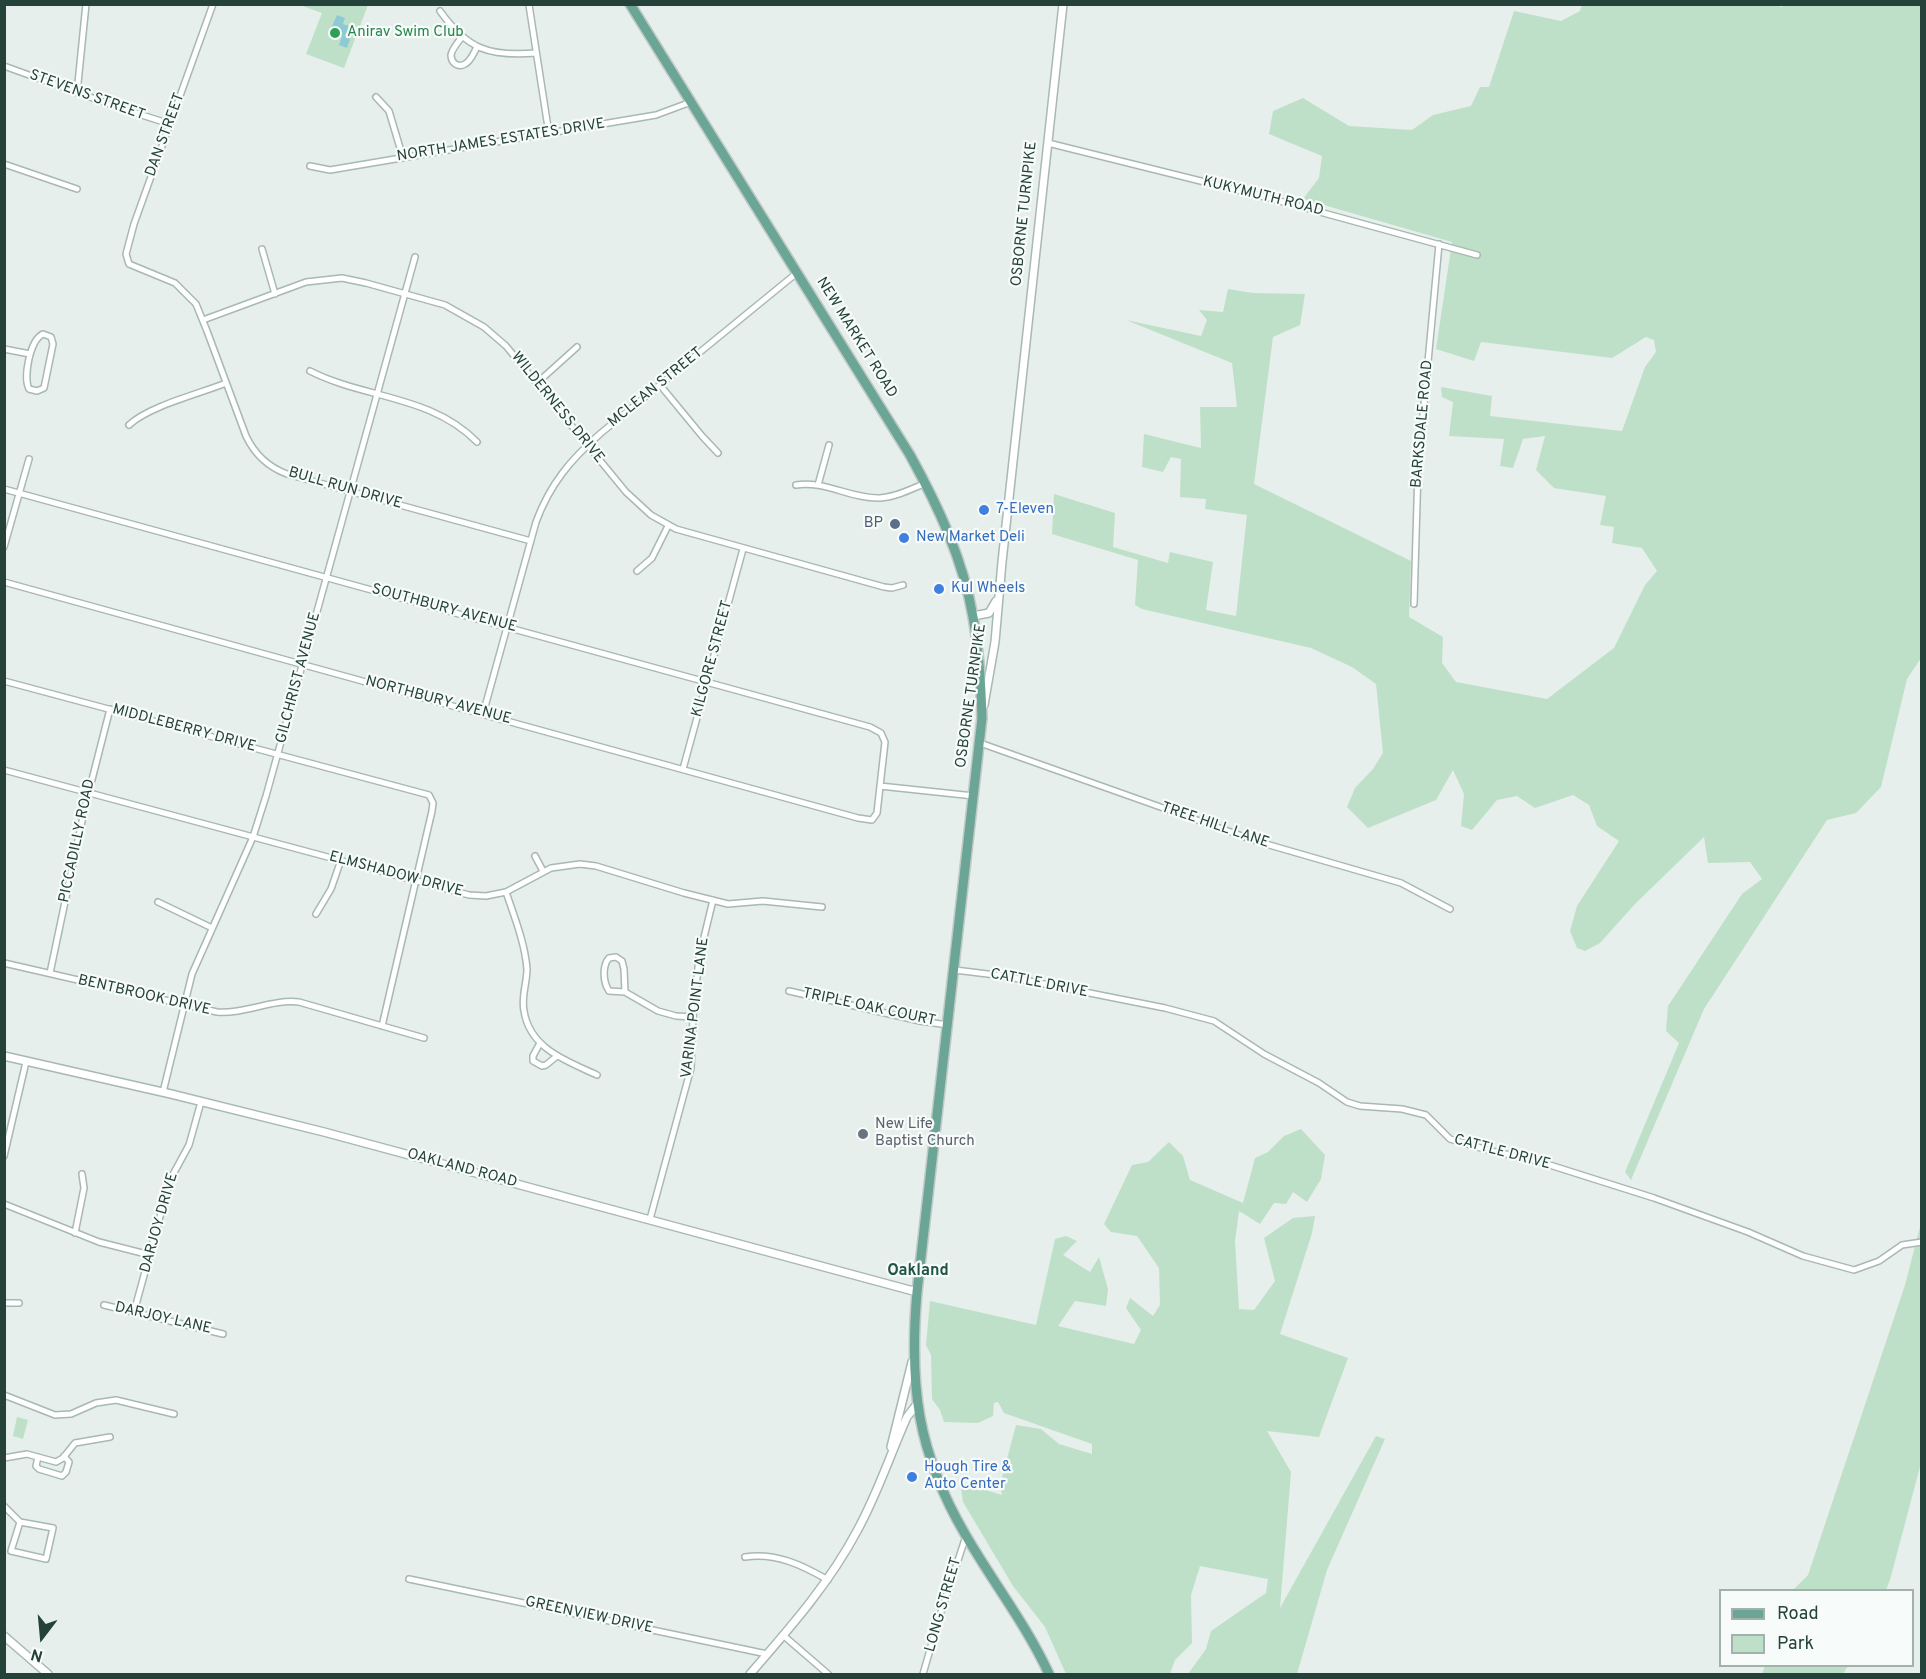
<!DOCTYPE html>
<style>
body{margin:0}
#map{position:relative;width:1926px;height:1679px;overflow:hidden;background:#e6efeb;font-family:Overpass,sans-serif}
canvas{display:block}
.frame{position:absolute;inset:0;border:6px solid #24423a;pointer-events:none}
.legend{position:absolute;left:1719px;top:1589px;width:195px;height:78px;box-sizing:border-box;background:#f7fbf9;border:2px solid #a3b1ad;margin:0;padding:8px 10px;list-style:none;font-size:18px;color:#24423a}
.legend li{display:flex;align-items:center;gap:12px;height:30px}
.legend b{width:30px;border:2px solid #a3b1ad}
.north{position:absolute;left:12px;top:1607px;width:60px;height:60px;-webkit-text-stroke:4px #f7fbf9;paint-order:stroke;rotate:196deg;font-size:16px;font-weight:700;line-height:24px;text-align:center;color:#24423a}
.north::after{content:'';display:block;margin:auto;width:21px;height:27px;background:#24423a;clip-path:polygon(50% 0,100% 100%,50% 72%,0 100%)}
</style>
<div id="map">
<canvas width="1926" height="1679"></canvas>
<div class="frame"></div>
<ul class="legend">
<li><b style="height:8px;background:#6aa596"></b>Road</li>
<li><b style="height:16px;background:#bfe0c8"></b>Park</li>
</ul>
<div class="north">N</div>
</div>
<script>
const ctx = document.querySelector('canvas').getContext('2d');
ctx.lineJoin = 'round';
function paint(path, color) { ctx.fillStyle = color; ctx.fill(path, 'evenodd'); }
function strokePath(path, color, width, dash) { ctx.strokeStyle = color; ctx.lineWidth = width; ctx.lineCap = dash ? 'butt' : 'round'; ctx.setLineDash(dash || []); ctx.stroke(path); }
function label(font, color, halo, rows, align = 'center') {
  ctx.font = font + ' Overpass,sans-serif'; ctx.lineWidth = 4.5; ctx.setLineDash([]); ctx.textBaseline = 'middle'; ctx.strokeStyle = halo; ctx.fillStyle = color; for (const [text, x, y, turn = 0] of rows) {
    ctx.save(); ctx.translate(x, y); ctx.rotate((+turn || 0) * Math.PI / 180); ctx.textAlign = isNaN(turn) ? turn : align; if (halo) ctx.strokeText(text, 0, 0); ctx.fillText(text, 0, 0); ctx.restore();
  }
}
paint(new Path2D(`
 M 1582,4 L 1771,4 L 1782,7 L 1783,4 L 1921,5 L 1921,658 L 1907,679 L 1881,787 L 1856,813 L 1827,820 L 1704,1009 L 1631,1180 L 1625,1172 L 1679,1043 L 1666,1031 L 1668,1006 L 1742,894 L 1762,879 L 1750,862 L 1708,863 L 1704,837 L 1635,904 L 1600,943 L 1585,951 L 1577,948 L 1570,931 L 1577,906 L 1619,841 L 1597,826 L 1589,805 L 1573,795 L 1535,808 L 1517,796 L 1497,800 L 1472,830 L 1461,826 L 1464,794 L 1453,770 L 1436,800 L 1368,828 L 1347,807 L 1355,788 L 1373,769 L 1383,753 L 1376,684 L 1352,667 L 1311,648 L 1142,609 L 1135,605 L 1138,560 L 1052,534 L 1054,494 L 1115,513 L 1113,547 L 1168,563 L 1170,552 L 1213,562 L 1206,610 L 1236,616 L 1247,515 L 1205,509 L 1206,499 L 1180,497 L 1181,459 L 1171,457 L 1163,472 L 1142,467 L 1144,434 L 1201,448 L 1200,407 L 1237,407 L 1232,363 L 1126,320 L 1201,336 L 1207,320 L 1199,310 L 1223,312 L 1228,289 L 1253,293 L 1305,294 L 1300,325 L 1273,337 L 1254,484 L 1411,561 L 1409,617 L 1443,637 L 1442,663 L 1456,682 L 1547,699 L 1614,648 L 1645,585 L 1657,571 L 1642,548 L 1612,543 L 1614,527 L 1600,525 L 1606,496 L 1554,488 L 1536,470 L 1545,436 L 1523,439 L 1513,468 L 1500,466 L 1504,439 L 1449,436 L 1453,402 L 1442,397 L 1441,387 L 1492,396 L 1490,416 L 1622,431 L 1645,367 L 1656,352 L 1654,340 L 1646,337 L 1612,358 L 1481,342 L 1474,361 L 1436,349 L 1452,242 L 1303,199 L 1319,178 L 1322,156 L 1269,134 L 1273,111 L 1303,98 L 1349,126 L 1412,130 L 1433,115 L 1471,106 L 1480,87 L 1489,87 L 1514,11 L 1561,21 L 1580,11 Z
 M 300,5 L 368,5 L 344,68 L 306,54 L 322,13 Z
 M 1301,1129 L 1325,1155 L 1321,1179 L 1307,1202 L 1293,1192 L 1286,1204 L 1274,1203 L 1260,1224 L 1239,1211 L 1235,1241 L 1239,1309 L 1254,1310 L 1275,1281 L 1264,1238 L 1293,1218 L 1315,1216 L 1312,1233 L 1280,1334 L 1348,1358 L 1319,1437 L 1267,1431 L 1291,1472 L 1280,1608 L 1376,1436 L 1385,1439 L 1327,1570 L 1297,1674 L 1188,1674 L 1206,1649 L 1211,1631 L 1266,1593 L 1268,1579 L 1200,1566 L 1191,1595 L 1192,1643 L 1175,1660 L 1170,1674 L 1066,1674 L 1045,1627 L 1013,1586 L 963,1502 L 960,1482 L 1002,1495 L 1000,1485 L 1016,1425 L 1041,1429 L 1059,1444 L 1092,1454 L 1092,1444 L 1004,1413 L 998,1402 L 994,1403 L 993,1416 L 978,1423 L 944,1422 L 940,1410 L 932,1399 L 931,1355 L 926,1345 L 930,1301 L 1036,1325 L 1055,1239 L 1066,1236 L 1077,1241 L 1063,1255 L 1090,1272 L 1099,1257 L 1108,1289 L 1106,1306 L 1075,1301 L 1058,1326 L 1134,1344 L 1141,1330 L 1126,1308 L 1130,1298 L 1153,1316 L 1160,1305 L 1159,1268 L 1137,1236 L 1111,1232 L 1104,1224 L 1132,1165 L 1148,1162 L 1169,1142 L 1183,1156 L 1190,1180 L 1243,1203 L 1255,1158 L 1268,1152 L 1284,1136 Z
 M 1921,1223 L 1921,1463 L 1890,1580 L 1886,1590 L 1793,1590 L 1808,1575 L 1905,1285 Z
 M 17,1417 L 28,1420 L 23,1439 L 13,1436 Z
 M 1765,1666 L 1848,1666 L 1843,1674 L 1762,1674 Z`), '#bfe0c8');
paint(new Path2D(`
 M 337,15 L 345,18 L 343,24 L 354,28 L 347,48 L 339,45 L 342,36 L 330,31 Z`), '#8ec9d4');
const minor = new Path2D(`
 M 213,4 L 134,224 L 126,254 L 129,264 L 175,283 L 196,304 L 207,331 L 246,436 C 255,455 268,467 287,474 L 531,541
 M 529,5 L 549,134
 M 440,11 C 467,49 489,57 536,53
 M 462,37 C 458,42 452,49 451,55 C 451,63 458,68 465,64 C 471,61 474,52 477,47
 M 4,66 L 123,109 L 170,124
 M 77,93 L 86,4
 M 376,97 L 389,111 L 403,158
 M 1048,143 L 1265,197 L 1477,255
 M 4,164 L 77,189
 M 310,166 L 330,170 L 656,115 L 691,102
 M 262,249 L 275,294
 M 203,320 L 306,282 L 342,278 L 366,283 L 445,305 L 484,327 L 506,346 L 626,492 L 651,515 L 676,529 L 884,587 L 892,588 L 903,585
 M 43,334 L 51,337 L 53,344 L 44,388 L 37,391 L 29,389 C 23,377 30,340 43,334 Z
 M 4,349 L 30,354
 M 310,371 C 365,399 431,395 477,442
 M 537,383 L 577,347
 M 660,385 L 702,436 L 718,453
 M 129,425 C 149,406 199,394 226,383
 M 796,485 C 824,480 851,499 880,498 C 896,497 911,489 926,483
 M 818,485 L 829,445
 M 4,489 L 870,727 L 881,733 L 885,742 L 877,813 L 872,820 L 858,818 L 4,582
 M 4,547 L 29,459
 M 637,571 L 652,558 L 668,526
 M 1414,604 L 1418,469 L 1439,244
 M 4,681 L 429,795 L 433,803 L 432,811 L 382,1026
 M 483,714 L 536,522 C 550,484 571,459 601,433 L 798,272
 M 980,743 L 1259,842 L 1401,883 L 1450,909
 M 683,769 L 743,549
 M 4,770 L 469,895 L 486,896 L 506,892 L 551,868 L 580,864 L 596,866 L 684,893 L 728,904 L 763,901 L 822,907
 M 880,786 L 974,796
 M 535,856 L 543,871
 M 506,892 C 514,916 525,943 527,969 C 527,983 521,997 524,1011 C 530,1049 567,1061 597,1075
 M 158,902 L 212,928
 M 316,914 L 331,889 L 341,860
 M 4,963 L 217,1012 C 246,1014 271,999 299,1002 L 424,1038
 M 955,970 L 1004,976 L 1165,1008 L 1214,1021 L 1264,1054 L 1319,1083 L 1347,1102 L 1360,1106 L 1402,1109 L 1426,1115 L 1450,1139 L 1491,1151 L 1534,1160 L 1654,1198 L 1748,1232 L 1803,1256 L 1854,1270 L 1879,1261 L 1902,1245 L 1922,1242
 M 50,973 L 85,807 L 110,709
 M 789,991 L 920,1021 L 948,1025
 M 625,992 L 624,969 L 622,961 L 616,957 L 609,958 C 602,966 603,982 609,991 L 625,992 L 658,1011 L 676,1016 L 693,1017
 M 540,1043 L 533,1056 L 533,1061 L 542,1066 L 546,1065 L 557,1056
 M 163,1092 L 192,974 L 253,837 L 266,796 L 415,257
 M 4,1156 L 26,1062
 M 4,1204 L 99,1242 L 150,1255
 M 650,1219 L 691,1068 L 693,1017 L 699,958 L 713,900
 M 75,1233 L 84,1188 L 82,1174
 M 4,1303 L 19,1303
 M 104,1305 L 223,1334
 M 134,1312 L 170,1180 L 189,1145 L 201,1102
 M 4,1395 L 55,1415 L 71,1414 L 96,1403 L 116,1400 L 174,1414
 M 38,1457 L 36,1466 L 39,1469 L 62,1476 L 66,1472 L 69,1462 L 64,1456
 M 4,1458 L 27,1454 L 56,1462 L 63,1458 L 75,1443 L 110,1437
 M 4,1506 L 20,1522 L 53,1528 L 46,1559 L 11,1551 L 20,1522
 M 745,1557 C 775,1552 802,1565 828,1580
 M 409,1579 L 767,1654
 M 784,1636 L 828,1674
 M 923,1674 L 940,1615 L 966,1536`);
const tertiary = new Path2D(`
 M 973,616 L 989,613 L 996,601
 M 984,705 L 995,642 L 1002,562 L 1063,4
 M 4,1056 L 171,1094 L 324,1132 L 917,1292
 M 891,1447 L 912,1362
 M 4,1636 L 48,1674
 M 750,1674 C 789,1629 829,1584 857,1531 C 877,1495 890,1455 907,1417 L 917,1404`);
const primary = new Path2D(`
 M 630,4 L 910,455 C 938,506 963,559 973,617 C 979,650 981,684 982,718 L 917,1292 C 909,1385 917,1452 965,1534 C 992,1581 1026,1624 1049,1674`);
strokePath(minor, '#a8b8b2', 8);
strokePath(tertiary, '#a8b8b2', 10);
strokePath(primary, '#c2cac8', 12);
strokePath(minor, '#fff', 5);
strokePath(tertiary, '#fff', 7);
strokePath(primary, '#6aa596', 9);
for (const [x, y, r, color] of [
 [335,33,6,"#2e9e5b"],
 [984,510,6,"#3f7fe0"],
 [895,524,6,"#5c6f8a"],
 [904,538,6,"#3f7fe0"],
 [939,589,6,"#3f7fe0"],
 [863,1134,6,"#6b7280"],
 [912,1477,6,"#3f7fe0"]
]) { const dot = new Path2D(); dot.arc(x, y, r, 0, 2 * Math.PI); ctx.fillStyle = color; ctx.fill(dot); strokePath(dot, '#f7fbf9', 2); }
label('15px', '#27864d', '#f7fbf9', [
 ["Anirav Swim Club",347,33]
], 'left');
label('15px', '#24423a', '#f7fbf9', [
 ["STEVENS STREET",87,96,20],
 ["DAN STREET",166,135,-70],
 ["NORTH JAMES ESTATES DRIVE",501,141,-9],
 ["KUKYMUTH ROAD",1263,197,14],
 ["OSBORNE TURNPIKE",1025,214,-84],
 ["NEW MARKET ROAD",856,338,58],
 ["MCLEAN STREET",656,388,-39],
 ["WILDERNESS DRIVE",557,408,51],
 ["BARKSDALE ROAD",1423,424,-85],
 ["BULL RUN DRIVE",345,489,16],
 ["SOUTHBURY AVENUE",444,609,15],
 ["KILGORE STREET",713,659,-75],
 ["GILCHRIST AVENUE",299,678,-75],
 ["OSBORNE TURNPIKE",972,696,-82],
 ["NORTHBURY AVENUE",438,701,15],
 ["MIDDLEBERRY DRIVE",184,729,15],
 ["TREE HILL LANE",1215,826,19],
 ["PICCADILLY ROAD",78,841,-78],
 ["ELMSHADOW DRIVE",396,875,15],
 ["CATTLE DRIVE",1039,984,11],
 ["BENTBROOK DRIVE",144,996,13],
 ["VARINA POINT LANE",696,1008,-83],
 ["TRIPLE OAK COURT",869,1008,12],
 ["CATTLE DRIVE",1502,1153,15],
 ["OAKLAND ROAD",462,1169,15],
 ["DARJOY DRIVE",160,1223,-74],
 ["DARJOY LANE",163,1319,13],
 ["LONG STREET",944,1605,-74],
 ["GREENVIEW DRIVE",589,1616,12]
]);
label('15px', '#366cbe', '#f7fbf9', [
 ["7-Eleven",996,510],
 ["New Market Deli",916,538],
 ["Kul Wheels",951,589],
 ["Hough Tire &",924,1468],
 ["Auto Center",924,1485]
], 'left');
label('15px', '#4e5e75', '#f7fbf9', [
 ["BP",883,524]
], 'right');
label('15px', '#5b616d', '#f7fbf9', [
 ["New Life",875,1125],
 ["Baptist Church",875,1142]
], 'left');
label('bold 16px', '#1f5548', '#f7fbf9', [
 ["Oakland",918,1272]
]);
</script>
